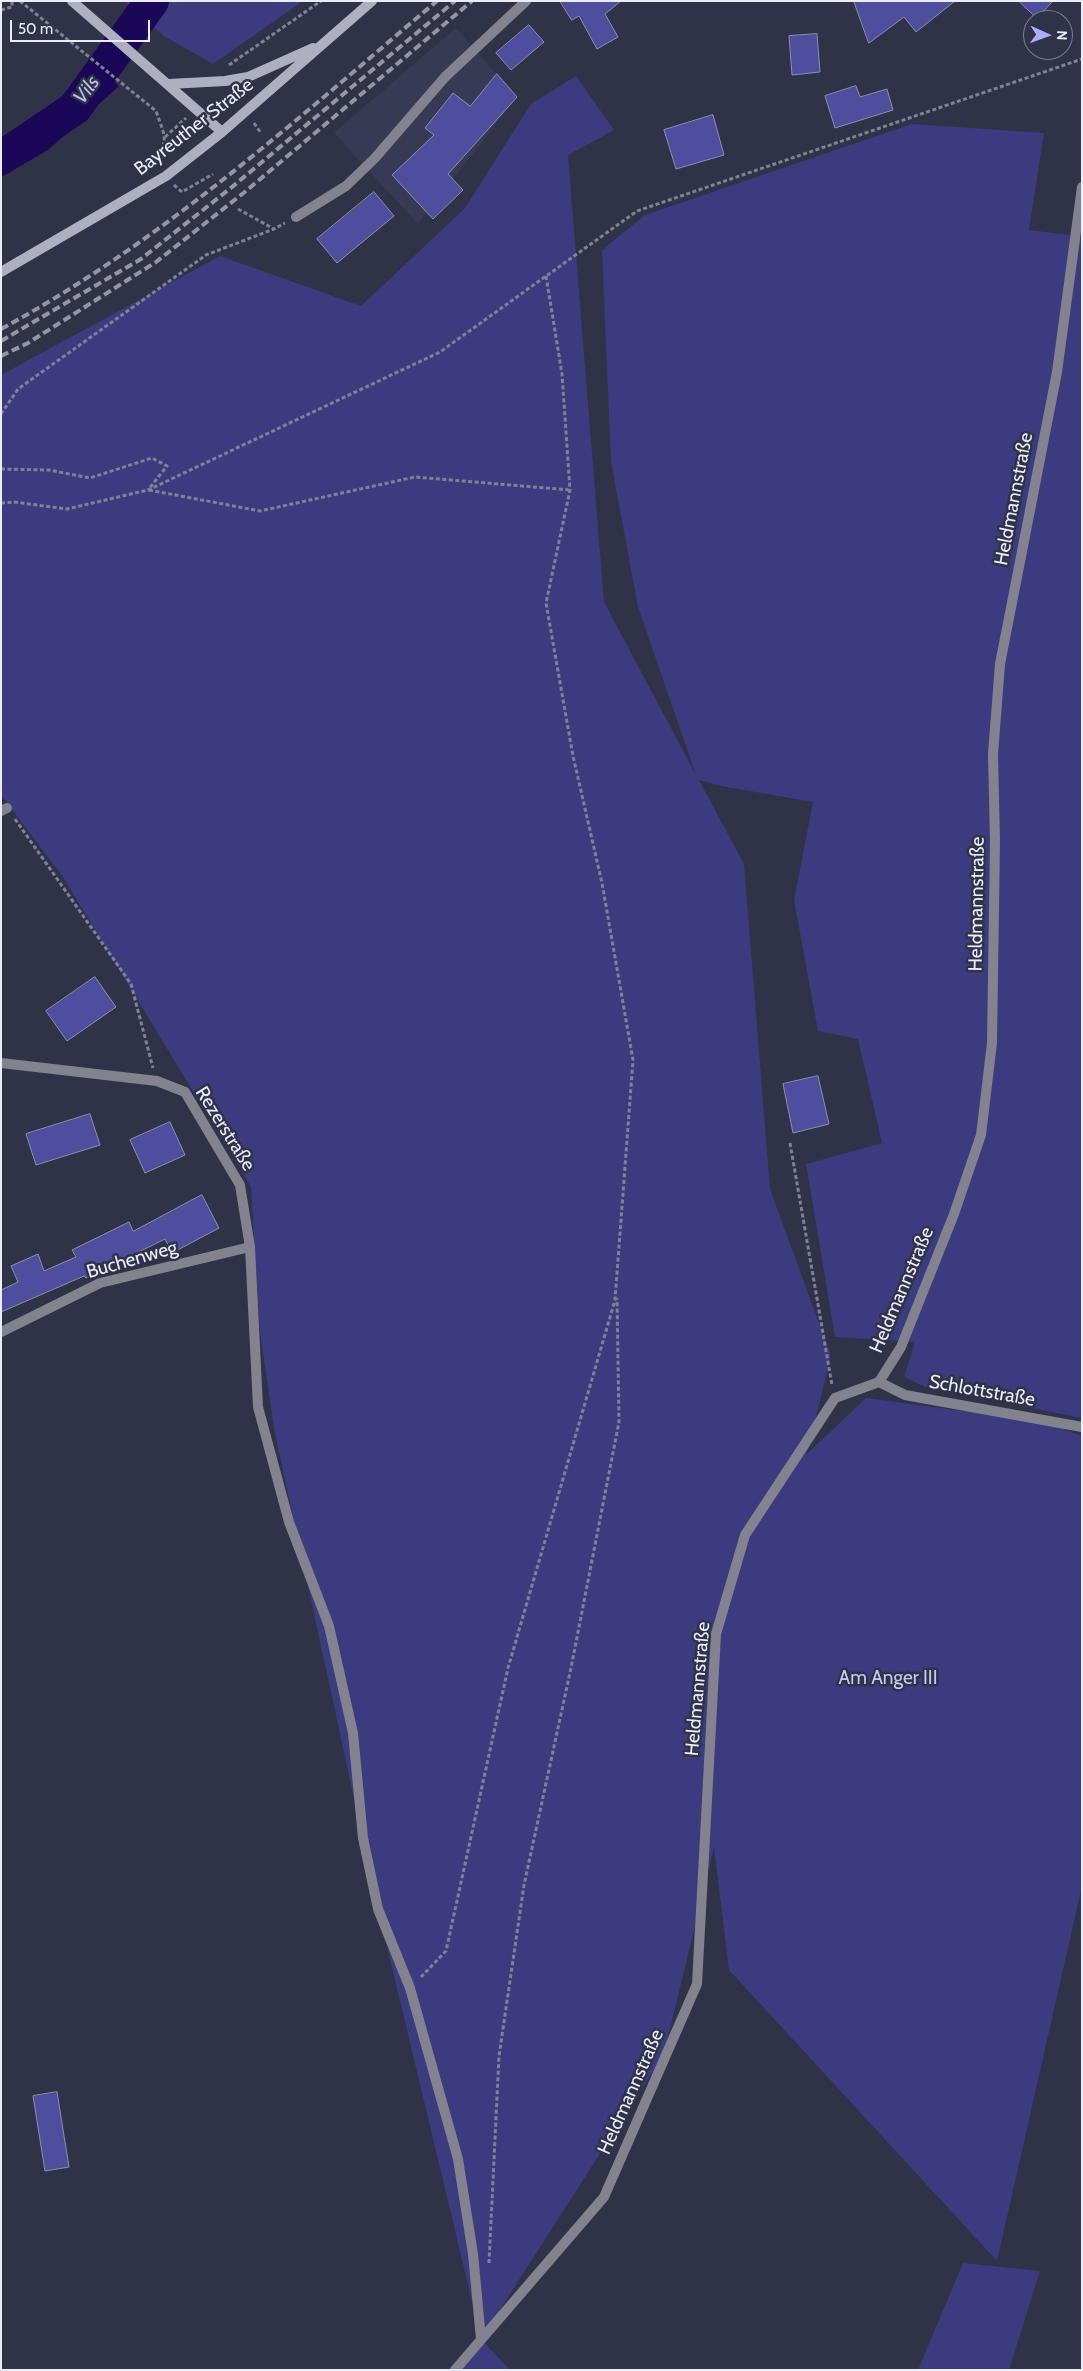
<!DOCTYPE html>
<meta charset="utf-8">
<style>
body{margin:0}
#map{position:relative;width:1083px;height:2371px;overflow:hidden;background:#303247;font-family:Cabin,sans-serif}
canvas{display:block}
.frame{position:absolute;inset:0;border:2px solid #ecedfb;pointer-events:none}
.north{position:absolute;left:1023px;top:10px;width:50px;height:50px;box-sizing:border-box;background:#303247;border:1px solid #7b7d8f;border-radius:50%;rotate:92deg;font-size:14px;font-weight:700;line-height:20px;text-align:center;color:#ecedfb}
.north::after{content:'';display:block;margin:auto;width:18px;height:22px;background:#abaffb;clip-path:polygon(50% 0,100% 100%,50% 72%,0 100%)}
.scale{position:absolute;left:10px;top:20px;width:140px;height:22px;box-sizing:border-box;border:2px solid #ecedfb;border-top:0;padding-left:6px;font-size:15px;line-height:18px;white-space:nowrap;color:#ecedfb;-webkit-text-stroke:4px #303247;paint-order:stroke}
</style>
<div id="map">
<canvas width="1083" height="2371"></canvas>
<div class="frame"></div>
<div class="north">N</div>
<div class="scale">50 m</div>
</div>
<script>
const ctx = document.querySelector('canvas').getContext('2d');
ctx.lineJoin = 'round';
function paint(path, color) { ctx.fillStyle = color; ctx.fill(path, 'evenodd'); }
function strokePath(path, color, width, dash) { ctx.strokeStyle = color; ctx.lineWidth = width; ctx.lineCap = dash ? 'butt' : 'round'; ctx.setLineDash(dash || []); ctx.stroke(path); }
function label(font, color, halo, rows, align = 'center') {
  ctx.font = font + ' Cabin,sans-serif'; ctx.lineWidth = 5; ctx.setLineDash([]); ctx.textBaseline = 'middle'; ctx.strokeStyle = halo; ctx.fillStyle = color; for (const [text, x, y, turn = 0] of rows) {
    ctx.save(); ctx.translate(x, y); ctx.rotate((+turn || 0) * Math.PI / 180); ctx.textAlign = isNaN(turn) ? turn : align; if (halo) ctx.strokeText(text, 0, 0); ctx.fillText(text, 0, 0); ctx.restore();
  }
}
paint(new Path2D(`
 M 456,28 L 517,97 L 418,224 L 334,133 Z`), '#383a55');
paint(new Path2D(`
 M 124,1 L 303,1 L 213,64 L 164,36 Z
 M 576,76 L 614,130 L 568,155 L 604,602 L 696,775 L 638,607 L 611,462 L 602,250 L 645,215 L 912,124 L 1044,133 L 1029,230 L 1069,235 L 1082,238 L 1082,1418 L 925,1387 L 904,1377 L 915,1342 L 835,1337 L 806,1164 L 882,1143 L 858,1039 L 818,1031 L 794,900 L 813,802 L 721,786 L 699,780 L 744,864 L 770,1189 L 831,1356 L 807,1454 L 866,1398 L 1044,1422 L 1082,1436 L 1082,1886 L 997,2261 L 729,1970 L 714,1847 L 664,2054 L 481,2339 L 510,2370 L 455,2370 L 481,2339 L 378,1909 L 274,1429 L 260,1332 L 251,1187 L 63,877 L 1,795 L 1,375 L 220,256 L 361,306 L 465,208 L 531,104 Z
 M 963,2263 L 1040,2271 L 1009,2370 L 918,2370 Z`), '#3c3b7f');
paint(new Path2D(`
 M 92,62 L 119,86 L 48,150 L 1,177 L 1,146 L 39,122 Z`), '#1a0758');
strokePath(new Path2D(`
 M 1,158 L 75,108 L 152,1`), '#1a0758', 34);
const building = new Path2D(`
 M 560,1 L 621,1 L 605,14 L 618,37 L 597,49 L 579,16 L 572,20 Z
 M 854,1 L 955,1 L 916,32 L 904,17 L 869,43 Z
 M 1019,1 L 1053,1 L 1037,18 Z
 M 529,25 L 544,42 L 511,70 L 496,53 Z
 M 817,34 L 820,72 L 792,75 L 789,36 Z
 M 497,74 L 517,97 L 448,174 L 463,190 L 433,219 L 392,175 L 434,135 L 425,128 L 453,93 L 470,106 Z
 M 856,86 L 860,97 L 887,89 L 893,110 L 835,128 L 825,96 Z
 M 713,115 L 724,155 L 676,169 L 664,130 Z
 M 374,192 L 394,216 L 337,263 L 317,239 Z
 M 95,977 L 116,1007 L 67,1041 L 46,1011 Z
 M 818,1076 L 829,1124 L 793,1133 L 783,1084 Z
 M 90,1114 L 100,1145 L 36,1165 L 26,1134 Z
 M 170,1122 L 185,1155 L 145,1173 L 130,1140 Z
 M 202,1195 L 219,1228 L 172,1253 L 165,1239 L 86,1278 L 84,1276 L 1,1312 L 1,1290 L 18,1282 L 11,1266 L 38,1254 L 44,1271 L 76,1257 L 72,1250 L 129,1222 L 133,1231 Z
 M 57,2092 L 69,2167 L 45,2171 L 33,2096 Z`);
paint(building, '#4e4d9e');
strokePath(building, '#8e90a9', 1);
strokePath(new Path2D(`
 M 20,1 L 156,111 C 164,135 171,141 152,161 L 156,166
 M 1,10 L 12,7 L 12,1
 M 229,65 L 321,1
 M 227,94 L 236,104
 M 254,123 L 261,133
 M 165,137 L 186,118
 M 174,185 L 182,192 L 213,174
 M 238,209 L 274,229
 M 1,414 L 18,389 L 206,255 L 274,229 L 285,223
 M 1,469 L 49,470 L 90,478 L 152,458 L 167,466 L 148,490
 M 149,490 L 260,511 L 415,477 L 570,490
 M 1,503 L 14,502 L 67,509 L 148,490 L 440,352 L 637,211 L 1082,59
 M 15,819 L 131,984 L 153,1068
 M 790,1143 L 832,1385
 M 421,1977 L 446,1951 L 508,1668 L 615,1300 L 633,1060 L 602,883 L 573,756 L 546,603 L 570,490 L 562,374 L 546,276
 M 489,2263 L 499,2056 L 524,1885 L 571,1668 L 619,1422 L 617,1298`), '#808294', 3, [4, 2.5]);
strokePath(new Path2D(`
 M 250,1247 L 258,1407 L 289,1522 L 329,1626 L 353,1733 L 363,1838 L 378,1909 L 410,1988 L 458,2159 L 473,2254 L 481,2339`), '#82838e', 10);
strokePath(new Path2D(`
 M 296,217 L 346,186 L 375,158 L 445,77 L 526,1
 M 1,811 L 7,808
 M 1,1063 L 157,1081 L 185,1092 L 240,1185 L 250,1247 L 100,1283 L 1,1332
 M 879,1382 L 905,1395 L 1082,1427
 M 455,2370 L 604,2197 L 697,1984 L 716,1634 L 745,1535 L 835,1398 L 879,1382 L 901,1347 L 954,1214 L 981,1135 L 992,1043 L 995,841 L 993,754 L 1000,664 L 1057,372 L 1082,187`), '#82838e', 10);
strokePath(new Path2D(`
 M 72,1 L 222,132
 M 169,84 L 225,81 L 248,77 L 313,48
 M 1,272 L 166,176 L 222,132 L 372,1`), '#aeb0c2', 10);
strokePath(new Path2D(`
 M 1,329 C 162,242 298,118 437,1
 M 1,341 L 141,259 L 232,187 L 455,1
 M 1,356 L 28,343 L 156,262 L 246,191 L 472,1`), '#9495a6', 4, [8, 4]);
label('19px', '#ecedfb', '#303247', [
 ["Bayreuther Straße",194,127,-38],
 ["Heldmannstraße",1014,499,-79],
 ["Heldmannstraße",977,904,-89],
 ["Rezerstraße",225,1129,58],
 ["Buchenweg",132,1260,-16],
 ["Heldmannstraße",902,1290,-67],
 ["Schlottstraße",982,1391,10],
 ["Heldmannstraße",698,1689,-85],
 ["Heldmannstraße",631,2092,-66]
]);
label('19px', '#c5c9f6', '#303247', [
 ["Am Anger III",888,1678]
]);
label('italic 20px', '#bbbfec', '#303247', [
 ["Vils",87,90,-53]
]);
</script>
